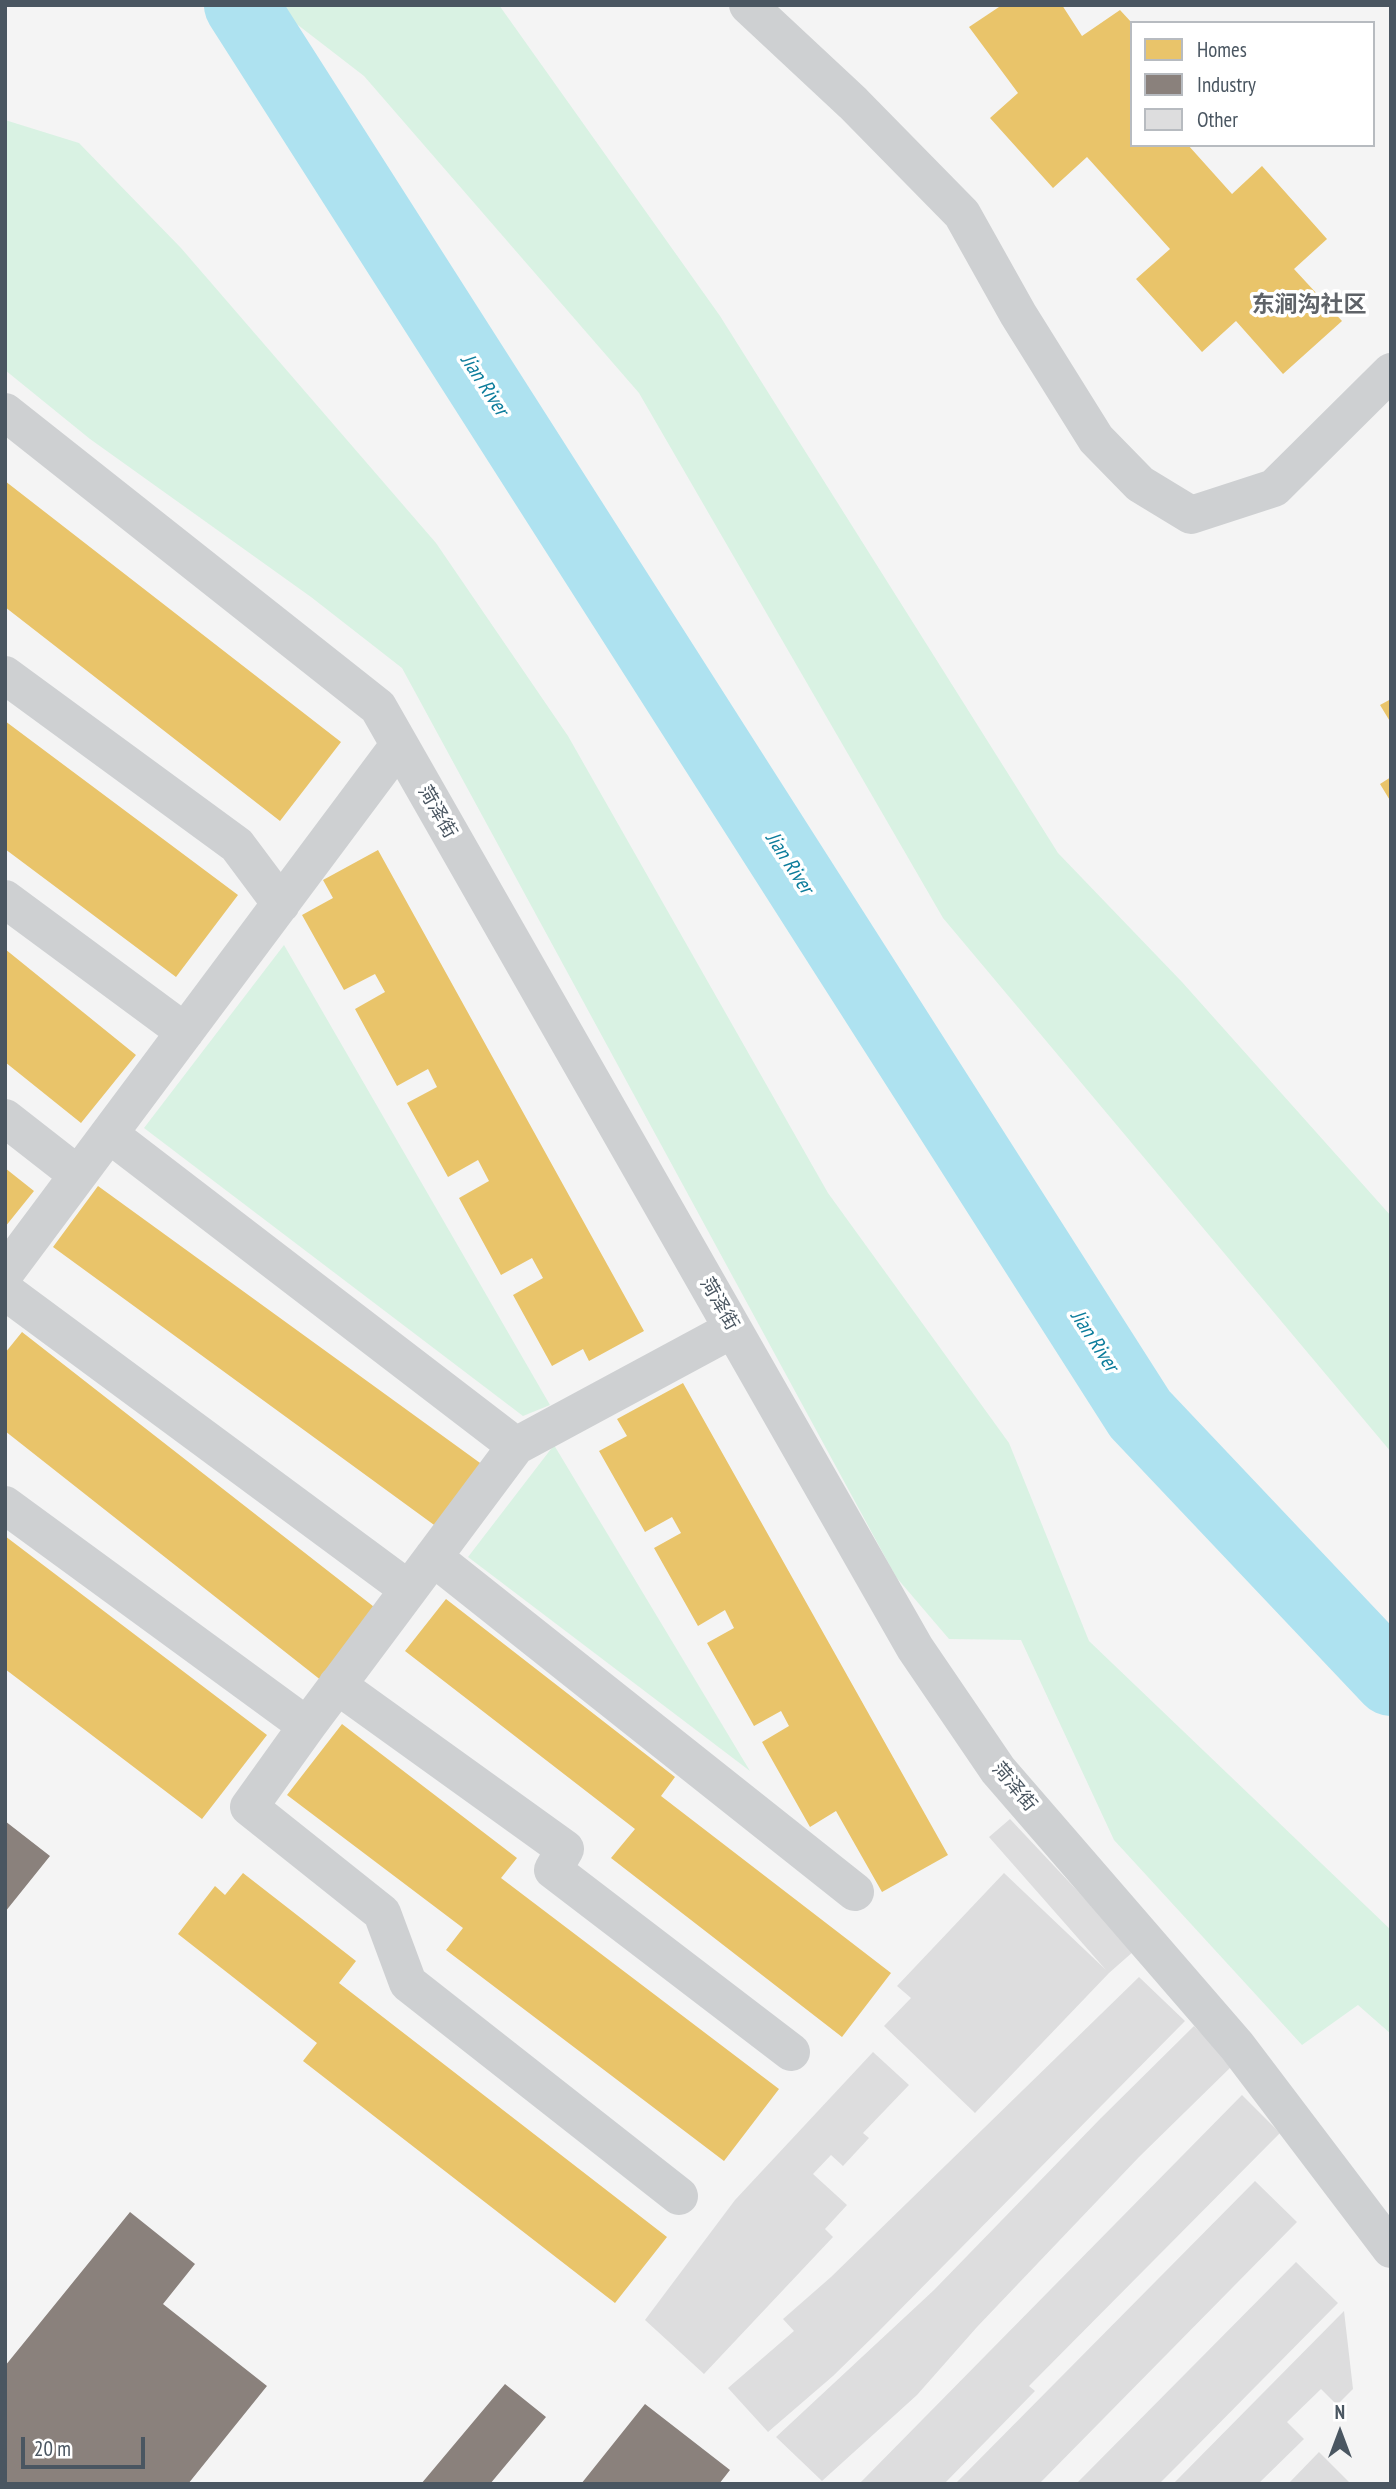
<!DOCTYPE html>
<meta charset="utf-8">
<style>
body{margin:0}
#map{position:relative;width:1396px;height:2489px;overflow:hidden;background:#f4f4f4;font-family:"PT Sans Narrow",sans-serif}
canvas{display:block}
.frame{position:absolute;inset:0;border:7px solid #4a5661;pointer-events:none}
.legend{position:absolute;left:1130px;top:21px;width:245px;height:126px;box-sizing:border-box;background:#fff;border:2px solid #b7bbc0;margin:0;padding:9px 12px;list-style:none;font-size:21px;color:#4a5661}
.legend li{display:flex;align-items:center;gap:14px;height:35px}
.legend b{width:35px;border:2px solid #b7bbc0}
.north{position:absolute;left:1305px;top:2398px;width:70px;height:70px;-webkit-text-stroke:5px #fff;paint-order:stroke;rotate:0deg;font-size:19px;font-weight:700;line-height:28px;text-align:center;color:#4a5661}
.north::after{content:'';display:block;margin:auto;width:24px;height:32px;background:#4a5661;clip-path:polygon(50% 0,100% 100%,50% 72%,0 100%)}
.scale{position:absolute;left:21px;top:2437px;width:124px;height:32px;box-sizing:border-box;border:4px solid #4a5661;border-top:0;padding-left:9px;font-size:21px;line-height:24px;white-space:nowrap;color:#4a5661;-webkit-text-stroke:5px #fff;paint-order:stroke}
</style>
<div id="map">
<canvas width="1396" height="2489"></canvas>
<div class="frame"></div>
<ul class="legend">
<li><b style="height:19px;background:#e9c46a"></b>Homes</li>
<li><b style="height:19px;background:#8a817c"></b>Industry</li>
<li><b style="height:19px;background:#ddddde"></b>Other</li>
</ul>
<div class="north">N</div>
<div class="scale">20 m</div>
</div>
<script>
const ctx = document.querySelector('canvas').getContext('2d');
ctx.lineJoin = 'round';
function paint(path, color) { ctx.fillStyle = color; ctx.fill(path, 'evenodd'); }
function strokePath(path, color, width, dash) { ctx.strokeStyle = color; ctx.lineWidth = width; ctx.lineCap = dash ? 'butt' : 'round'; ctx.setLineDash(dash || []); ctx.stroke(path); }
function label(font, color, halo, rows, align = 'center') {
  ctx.font = font + ' "PT Sans Narrow","Noto Sans SC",sans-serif'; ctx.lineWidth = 7; ctx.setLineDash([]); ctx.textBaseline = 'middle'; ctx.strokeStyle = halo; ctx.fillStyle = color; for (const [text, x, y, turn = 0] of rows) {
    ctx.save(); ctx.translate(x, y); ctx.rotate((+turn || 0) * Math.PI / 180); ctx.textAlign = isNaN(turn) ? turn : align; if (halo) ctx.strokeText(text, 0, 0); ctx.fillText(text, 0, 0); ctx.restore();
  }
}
paint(new Path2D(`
 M 272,5 L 499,5 L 720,316 L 1058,853 L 1182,982 L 1391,1216 L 1391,1452 L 943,918 L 639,393 L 364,76 Z
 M 5,120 L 79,143 L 181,248 L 436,543 L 568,736 L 828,1193 L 1009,1443 L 1089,1641 L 1391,1930 L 1391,2034 L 1358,2005 L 1302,2045 L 1114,1840 L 1021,1640 L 949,1639 L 896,1577 L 402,668 L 311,597 L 90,439 L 5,370 Z
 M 284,945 L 550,1405 L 523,1416 L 144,1128 Z
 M 554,1445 L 750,1771 L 468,1557 Z`), '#d9f2e3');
paint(new Path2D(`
 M 1002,5 L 1062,5 L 1082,36 L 1120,10 L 1132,23 L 1132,145 L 1188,145 L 1232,194 L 1262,166 L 1327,239 L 1294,269 L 1342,321 L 1283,374 L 1236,321 L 1202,352 L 1136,279 L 1170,249 L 1087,157 L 1053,188 L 990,118 L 1018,93 L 969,27 Z
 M 5,481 L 341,742 L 280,821 L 5,607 Z
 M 1391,699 L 1391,723 L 1380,705 Z
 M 5,721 L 238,895 L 176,977 L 5,849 Z
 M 1391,777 L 1391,802 L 1380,784 Z
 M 378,850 L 644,1331 L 589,1361 L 583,1349 L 552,1366 L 513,1295 L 543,1278 L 532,1258 L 501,1275 L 459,1198 L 489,1181 L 478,1160 L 448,1177 L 407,1103 L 437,1087 L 428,1069 L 397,1086 L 355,1009 L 385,992 L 375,974 L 344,990 L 302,915 L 333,898 L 323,880 Z
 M 5,949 L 136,1055 L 81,1123 L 5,1062 Z
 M 5,1168 L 34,1191 L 5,1227 Z
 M 98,1186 L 487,1468 L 441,1530 L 53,1247 Z
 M 22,1332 L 378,1610 L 322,1681 L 5,1431 L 5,1353 Z
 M 683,1383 L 948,1855 L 882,1892 L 836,1811 L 810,1827 L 762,1742 L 789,1726 L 781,1711 L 754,1726 L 707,1643 L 734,1628 L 725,1610 L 698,1626 L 654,1548 L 681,1533 L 672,1517 L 645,1532 L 599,1451 L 627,1436 L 617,1419 Z
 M 5,1536 L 267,1735 L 202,1819 L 5,1669 Z
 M 446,1599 L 675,1777 L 661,1796 L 891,1973 L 842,2037 L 611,1858 L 635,1829 L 405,1651 Z
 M 342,1724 L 517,1858 L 501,1878 L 779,2089 L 724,2161 L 446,1950 L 463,1928 L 287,1795 Z
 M 243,1873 L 356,1961 L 339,1983 L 667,2237 L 615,2303 L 303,2061 L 317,2043 L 178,1934 L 215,1886 L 225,1895 Z`), '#e9c46a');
paint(new Path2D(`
 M 5,1821 L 50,1856 L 5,1912 Z
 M 130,2212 L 195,2264 L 163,2304 L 267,2386 L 188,2484 L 5,2484 L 5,2366 Z
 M 505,2384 L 546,2417 L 490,2484 L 421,2484 Z
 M 645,2404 L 730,2470 L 719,2484 L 581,2484 Z`), '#8a817c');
strokePath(new Path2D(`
 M 241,5 L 1140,1414 L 1391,1679`), '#aee2f0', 74);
paint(new Path2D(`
 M 1010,1819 L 1134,1951 L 1109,1973 L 975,2113 L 884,2026 L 911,1998 L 897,1986 L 1004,1873 L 1106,1970 L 989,1837 Z
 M 1139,1977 L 1185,2021 L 878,2332 L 833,2376 L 768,2432 L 728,2388 L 794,2331 L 783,2319 L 831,2277 Z
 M 1194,2026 L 1233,2065 L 1139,2157 L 977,2327 L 917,2395 L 822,2481 L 776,2437 L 934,2290 L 1101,2118 Z
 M 873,2052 L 909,2085 L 863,2133 L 869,2138 L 843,2166 L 831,2155 L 813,2174 L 847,2205 L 825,2229 L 833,2237 L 704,2374 L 645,2320 L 735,2200 Z
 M 1242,2095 L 1280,2133 L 1029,2386 L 1035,2391 L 944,2484 L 859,2484 Z
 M 1255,2181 L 1297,2222 L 1039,2484 L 955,2484 Z
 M 1296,2262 L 1338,2303 L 1183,2460 L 1159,2484 L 1076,2484 Z
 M 1344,2311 L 1353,2389 L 1337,2405 L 1321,2389 L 1287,2422 L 1304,2439 L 1258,2484 L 1173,2484 Z
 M 1319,2452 L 1349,2482 L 1348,2484 L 1288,2484 Z`), '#ddddde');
strokePath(new Path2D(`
 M 748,5 L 853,103 L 962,214 L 1018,314 L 1096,439 L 1140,484 L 1191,515 L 1274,488 L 1391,372
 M 5,412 L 378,707 L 915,1648 L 998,1770 L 1237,2046 L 1391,2249
 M 5,675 L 237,845 L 281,904
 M 5,899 L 185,1032
 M 5,1118 L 78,1175
 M 109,1134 L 516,1446
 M 5,1273 L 399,745
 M 5,1291 L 408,1589
 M 5,1505 L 307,1726
 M 433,1557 L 855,1892
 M 337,1685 L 565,1849 L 553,1870 L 791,2052
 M 679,2196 L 408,1983 L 382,1913 L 249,1807 L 307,1726 L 516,1446 L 733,1329`), '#ced0d2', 38);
label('19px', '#4a5661', '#fff', [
 ["菏泽街",437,812,60],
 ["菏泽街",719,1304,60],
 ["菏泽街",1014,1787,50]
]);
label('italic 21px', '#0c7c9b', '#fff', [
 ["Jian River",484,385,57],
 ["Jian River",789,863,57],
 ["Jian River",1094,1341,57]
]);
label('bold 23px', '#5f6368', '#fff', [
 ["东涧沟社区",1309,305]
]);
</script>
